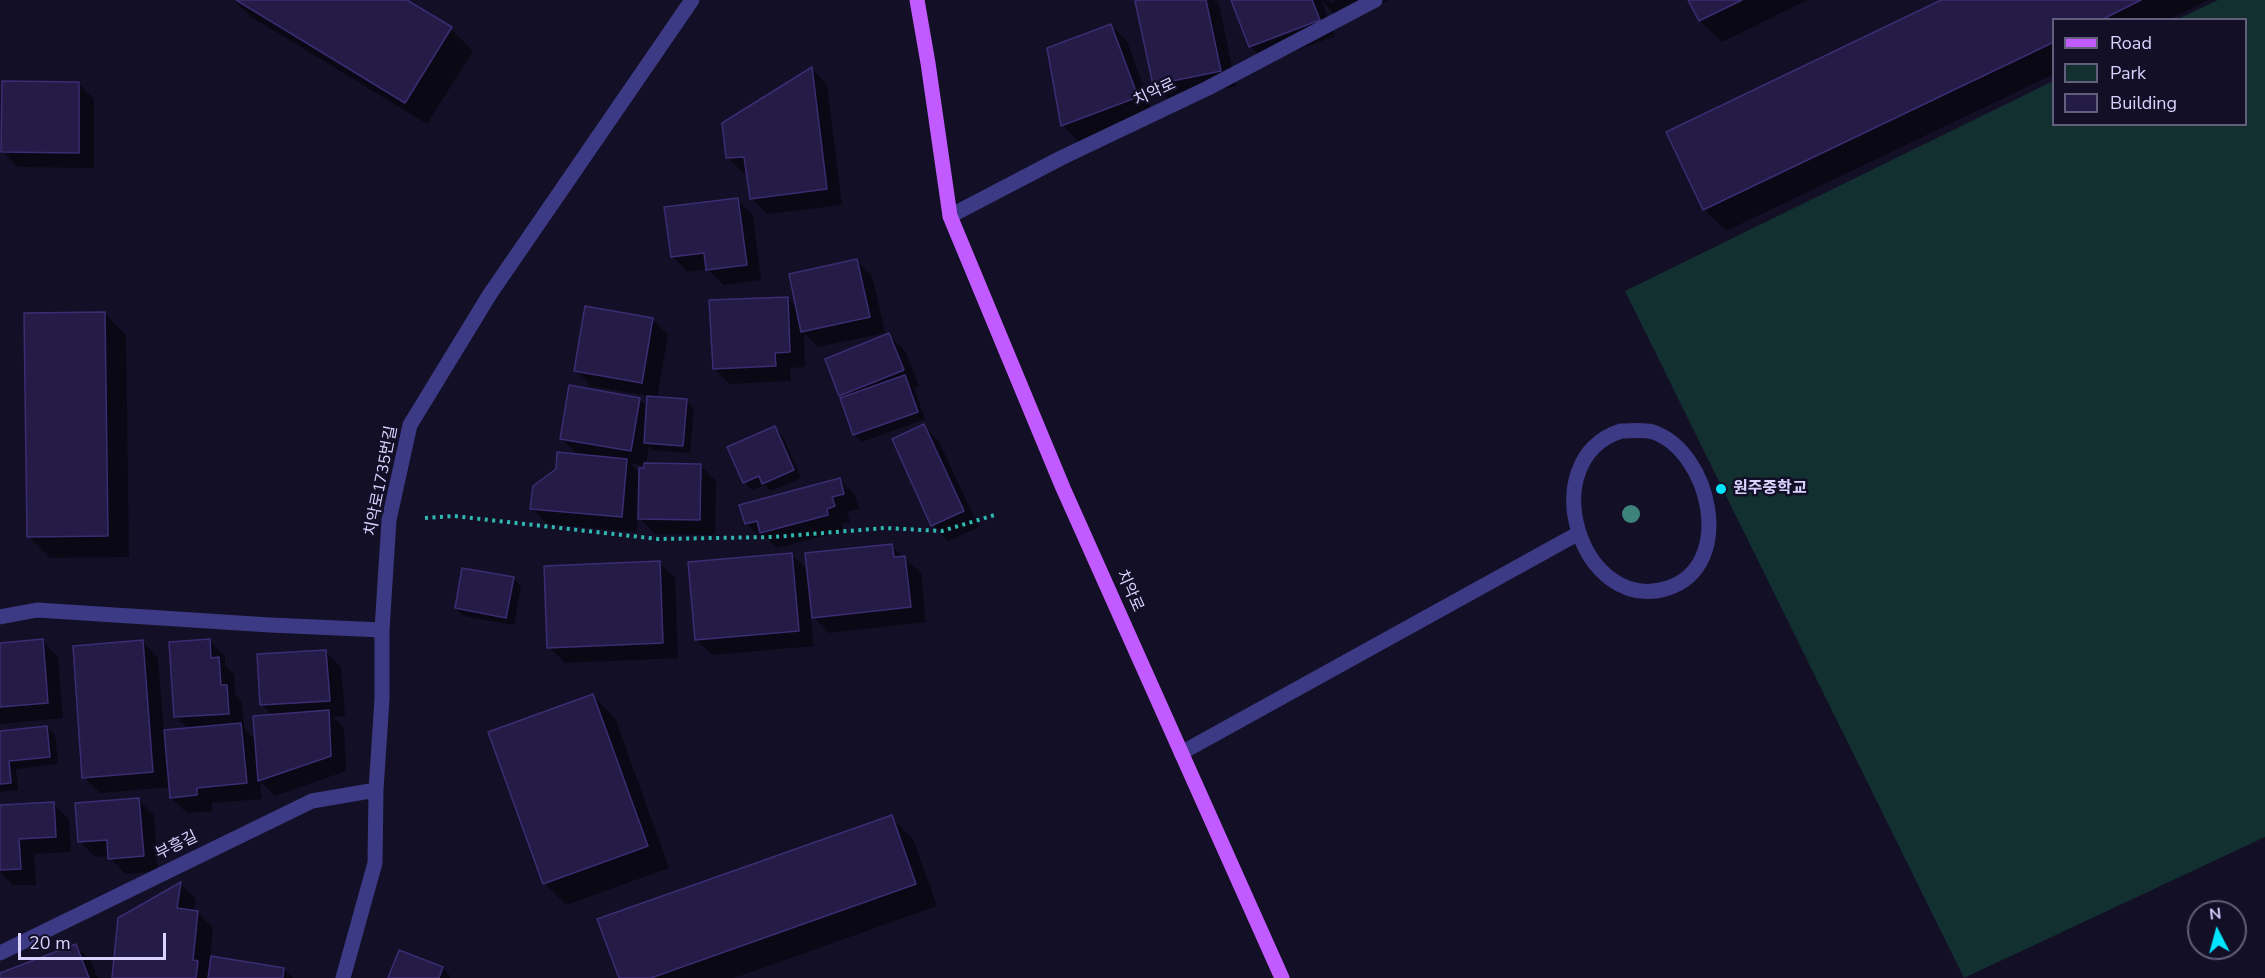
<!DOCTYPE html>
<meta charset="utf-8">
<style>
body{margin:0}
#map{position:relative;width:2265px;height:978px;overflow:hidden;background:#130f26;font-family:"Nunito Sans",sans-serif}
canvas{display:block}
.legend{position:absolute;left:2052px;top:18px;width:195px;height:108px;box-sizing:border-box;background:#130f26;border:2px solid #625e7d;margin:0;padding:8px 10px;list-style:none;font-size:18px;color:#d9d4ff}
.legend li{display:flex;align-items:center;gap:12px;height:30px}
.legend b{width:30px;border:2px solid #625e7d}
.north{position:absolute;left:2187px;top:900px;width:60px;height:60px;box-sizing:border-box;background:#130f26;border:2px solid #625e7d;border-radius:50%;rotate:354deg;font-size:16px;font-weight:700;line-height:24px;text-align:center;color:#d9d4ff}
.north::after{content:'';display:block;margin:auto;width:21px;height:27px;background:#00e5ff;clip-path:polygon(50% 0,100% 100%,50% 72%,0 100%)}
.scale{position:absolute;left:18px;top:933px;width:148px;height:27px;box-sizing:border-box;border:3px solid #d9d4ff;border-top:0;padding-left:8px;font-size:18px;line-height:21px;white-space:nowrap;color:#d9d4ff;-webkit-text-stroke:4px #130f26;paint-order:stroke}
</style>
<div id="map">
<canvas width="2265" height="978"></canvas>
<ul class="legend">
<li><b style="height:8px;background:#c25bff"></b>Road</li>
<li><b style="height:16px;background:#12302f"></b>Park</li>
<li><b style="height:16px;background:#241b47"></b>Building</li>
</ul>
<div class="north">N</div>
<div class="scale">20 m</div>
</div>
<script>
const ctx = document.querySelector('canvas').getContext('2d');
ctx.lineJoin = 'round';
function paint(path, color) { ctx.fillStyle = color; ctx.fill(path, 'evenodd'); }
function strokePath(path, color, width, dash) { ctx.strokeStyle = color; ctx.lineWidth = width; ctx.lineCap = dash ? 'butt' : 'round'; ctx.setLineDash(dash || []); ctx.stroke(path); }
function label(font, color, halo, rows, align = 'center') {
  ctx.font = font + ' "Nunito Sans","Noto Sans KR",sans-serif'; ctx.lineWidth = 5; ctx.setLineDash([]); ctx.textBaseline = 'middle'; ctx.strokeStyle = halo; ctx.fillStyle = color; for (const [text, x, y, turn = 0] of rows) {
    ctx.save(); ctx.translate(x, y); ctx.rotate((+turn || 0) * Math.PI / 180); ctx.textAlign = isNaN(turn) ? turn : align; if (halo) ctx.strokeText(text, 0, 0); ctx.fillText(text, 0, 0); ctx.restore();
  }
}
paint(new Path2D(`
 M 2218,0 L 2265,0 L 2265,837 L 1964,978 L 1625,291 L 2053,81 L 2054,124 L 2246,124 L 2246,20 L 2178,19 Z`), '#12302f');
paint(new Path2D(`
 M 234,0 L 404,0 L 451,29 L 473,51 L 427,124 L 250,16 Z
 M 1148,0 L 1215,0 L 1219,4 L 1236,86 L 1170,100 L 1154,85 Z
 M 1233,0 L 1330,0 L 1330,3 L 1337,0 L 1389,0 L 1339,19 L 1321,0 L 1335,36 L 1266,62 L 1250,46 Z
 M 1690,0 L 1807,0 L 1722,42 L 1700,21 Z
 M 1944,0 L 2209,0 L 2168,20 L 2054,20 L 2054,74 L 1726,231 L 1704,209 Z
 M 1111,25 L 1127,41 L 1153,113 L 1078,141 L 1063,125 Z
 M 812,69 L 827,85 L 842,205 L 767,214 L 751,198 L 748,173 L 743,173 L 728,158 Z
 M 79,84 L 94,99 L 94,168 L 18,167 L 2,151 Z
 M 737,199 L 753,215 L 761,280 L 723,285 L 708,269 L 688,272 L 672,256 Z
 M 857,261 L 872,276 L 885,333 L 818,347 L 804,333 L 805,367 L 790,368 L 791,381 L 730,384 L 714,369 L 788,298 L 797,308 Z
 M 104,313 L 126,335 L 129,557 L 50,558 L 28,536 Z
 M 652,319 L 668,335 L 657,398 L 686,401 L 694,409 L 690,453 L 653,450 L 649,447 L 646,464 L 701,466 L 716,481 L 715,535 L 655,534 L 638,517 L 637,532 L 547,524 L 532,508 L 578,455 L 562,439 L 639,399 L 648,408 L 649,396 L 591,386 L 576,370 ZM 630,463 L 646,466 L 646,470 L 640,474 Z
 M 889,335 L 905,351 L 919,386 L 914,388 L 925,419 L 862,442 L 854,434 L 844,398 L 840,395 Z
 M 924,426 L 939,442 L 979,527 L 948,541 L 933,525 Z
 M 774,428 L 782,435 L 801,478 L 771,491 L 765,485 L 752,490 L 744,482 Z
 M 839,479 L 855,495 L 859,509 L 847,512 L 850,522 L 842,524 L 843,531 L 777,548 L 767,538 L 762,539 L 746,523 Z
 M 891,546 L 921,573 L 926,622 L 829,633 L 811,615 L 814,646 L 712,655 L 696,639 L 792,555 L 808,571 Z
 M 659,563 L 675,578 L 678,658 L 565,663 L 549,647 Z
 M 513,578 L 521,586 L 514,625 L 464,616 L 456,608 Z
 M 42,641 L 58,657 L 63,718 L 0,724 L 0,644 Z
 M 209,641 L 225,656 L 225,666 L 234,674 L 235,695 L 242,702 L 244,728 L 256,740 L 273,716 L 261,704 L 326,652 L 341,667 L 345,716 L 333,717 L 344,728 L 346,771 L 275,796 L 260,781 L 262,799 L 212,803 L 212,811 L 187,813 L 171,798 L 170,787 L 100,793 L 84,777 L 143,642 L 158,658 L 164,732 L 189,729 L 175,716 Z
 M 593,696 L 615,718 L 669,868 L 566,905 L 544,883 Z
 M 47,727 L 55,735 L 58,764 L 16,769 L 18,790 L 0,792 L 0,732 Z
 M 138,800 L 154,815 L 158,871 L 125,874 L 109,856 L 95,857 L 79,841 Z
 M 53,804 L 69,819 L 71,852 L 34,854 L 36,885 L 13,885 L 0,872 L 0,806 Z
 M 891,817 L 913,839 L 937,906 L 734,978 L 620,978 Z
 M 180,884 L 196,899 L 194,912 L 198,913 L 213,928 L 210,958 L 284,969 L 293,978 L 113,978 Z
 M 76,946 L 91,961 L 98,978 L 0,978 L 0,974 Z
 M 443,968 L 450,976 L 450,978 L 390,978 Z`), '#0007');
const building = new Path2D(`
 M 236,0 L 407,0 L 452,27 L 405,103 Z
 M 1140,0 L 1206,0 L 1221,71 L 1153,85 L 1135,1 Z
 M 1231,0 L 1312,0 L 1320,20 L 1249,47 Z
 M 1688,0 L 1742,0 L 1699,21 Z
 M 1941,0 L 2141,0 L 2101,20 L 2054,20 L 2054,42 L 1703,210 L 1666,132 Z
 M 1111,24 L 1138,97 L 1061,126 L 1047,48 Z
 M 812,67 L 827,189 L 750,199 L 744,157 L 726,158 L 722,123 Z
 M 2,81 L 79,82 L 79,153 L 1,152 Z
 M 738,198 L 747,265 L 706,270 L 704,253 L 671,257 L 664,207 Z
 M 857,259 L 870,317 L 801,332 L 789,274 Z
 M 788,297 L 790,352 L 775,353 L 776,366 L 713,369 L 709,300 Z
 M 585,306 L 653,318 L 642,383 L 574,371 Z
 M 105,312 L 108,536 L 27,537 L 24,313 Z
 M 889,333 L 904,370 L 839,396 L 825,359 Z
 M 905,375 L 918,412 L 853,435 L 840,398 Z
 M 569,385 L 640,398 L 631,451 L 560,439 Z
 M 647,396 L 687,399 L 683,446 L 644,443 Z
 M 924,424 L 964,511 L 931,526 L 892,439 Z
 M 775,426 L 794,470 L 762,484 L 759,476 L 743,483 L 727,447 Z
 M 557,452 L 627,459 L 622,517 L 530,509 L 533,486 L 556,469 Z
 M 644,463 L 701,464 L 700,520 L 638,519 L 639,468 L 644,468 Z
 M 840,478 L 844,494 L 832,497 L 835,506 L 827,509 L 828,515 L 760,533 L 757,521 L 745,524 L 739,505 Z
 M 892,544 L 894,557 L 905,556 L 911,607 L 812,618 L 805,553 Z
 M 792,553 L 799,631 L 695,640 L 688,562 Z
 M 660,561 L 663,643 L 547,648 L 544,566 Z
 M 462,568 L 514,577 L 506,618 L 455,608 Z
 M 43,639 L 48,703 L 0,707 L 0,643 Z
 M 210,639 L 211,658 L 219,657 L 221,685 L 227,685 L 229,714 L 174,717 L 169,642 Z
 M 143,640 L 153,772 L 82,778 L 73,646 Z
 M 326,650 L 330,701 L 260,705 L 257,654 Z
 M 593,694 L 648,846 L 543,884 L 488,732 Z
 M 329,710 L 331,756 L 258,781 L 253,716 Z
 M 241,723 L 247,783 L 197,788 L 197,795 L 170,798 L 164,730 Z
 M 47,726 L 50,757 L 9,761 L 11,783 L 0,784 L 0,731 Z
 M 139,798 L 144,856 L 108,859 L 107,840 L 78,842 L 75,803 Z
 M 54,802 L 56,837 L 19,839 L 21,869 L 0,870 L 0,805 Z
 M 892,815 L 916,884 L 651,978 L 619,978 L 597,919 Z
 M 181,882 L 177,908 L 198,911 L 193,960 L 198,961 L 196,978 L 112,978 L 118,918 Z
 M 76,944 L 89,978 L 0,978 L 0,973 Z
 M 399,950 L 443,967 L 439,978 L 388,978 Z
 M 211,956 L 284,968 L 283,978 L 208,978 Z`);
paint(building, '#241b47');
strokePath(building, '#3b2d73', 1.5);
strokePath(new Path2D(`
 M 425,518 L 454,516 L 658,539 L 773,537 L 885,528 L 942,531 L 998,514`), '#2fb8b0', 4, [3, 4.5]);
strokePath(new Path2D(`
 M 950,216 L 1061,158 L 1208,88 L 1375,0
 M 1621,431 C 1631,431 1643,429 1653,432 C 1711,452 1736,566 1668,588 C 1581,616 1532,460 1621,431 Z
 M 0,617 L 37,610 L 270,625 L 382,630
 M 1181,753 L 1579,533
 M 0,953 L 312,801 L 376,790
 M 343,978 L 375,863 L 376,790 L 382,699 L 382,630 L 389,520 L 410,425 L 490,294 L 692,0`), '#3d3a85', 15);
strokePath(new Path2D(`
 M 917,0 L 928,63 L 950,216 L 1063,488 L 1282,978`), '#c25bff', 15);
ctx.fillStyle = '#3d827b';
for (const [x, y] of [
 [1631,514]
]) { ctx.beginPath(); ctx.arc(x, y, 9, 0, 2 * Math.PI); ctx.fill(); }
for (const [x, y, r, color] of [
 [1721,489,6,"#00e5ff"]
]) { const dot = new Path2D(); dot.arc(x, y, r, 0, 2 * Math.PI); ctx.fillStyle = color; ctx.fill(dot); strokePath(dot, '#130f26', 2); }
label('16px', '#d9d4ff', '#130f26', [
 ["치악로",1155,93,-25],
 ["치악로1735번길",382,481,-79],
 ["치악로",1129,591,66],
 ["부흥길",177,846,-26]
]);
label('bold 16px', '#d9d4ff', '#130f26', [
 ["원주중학교",1733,489]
], 'left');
</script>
